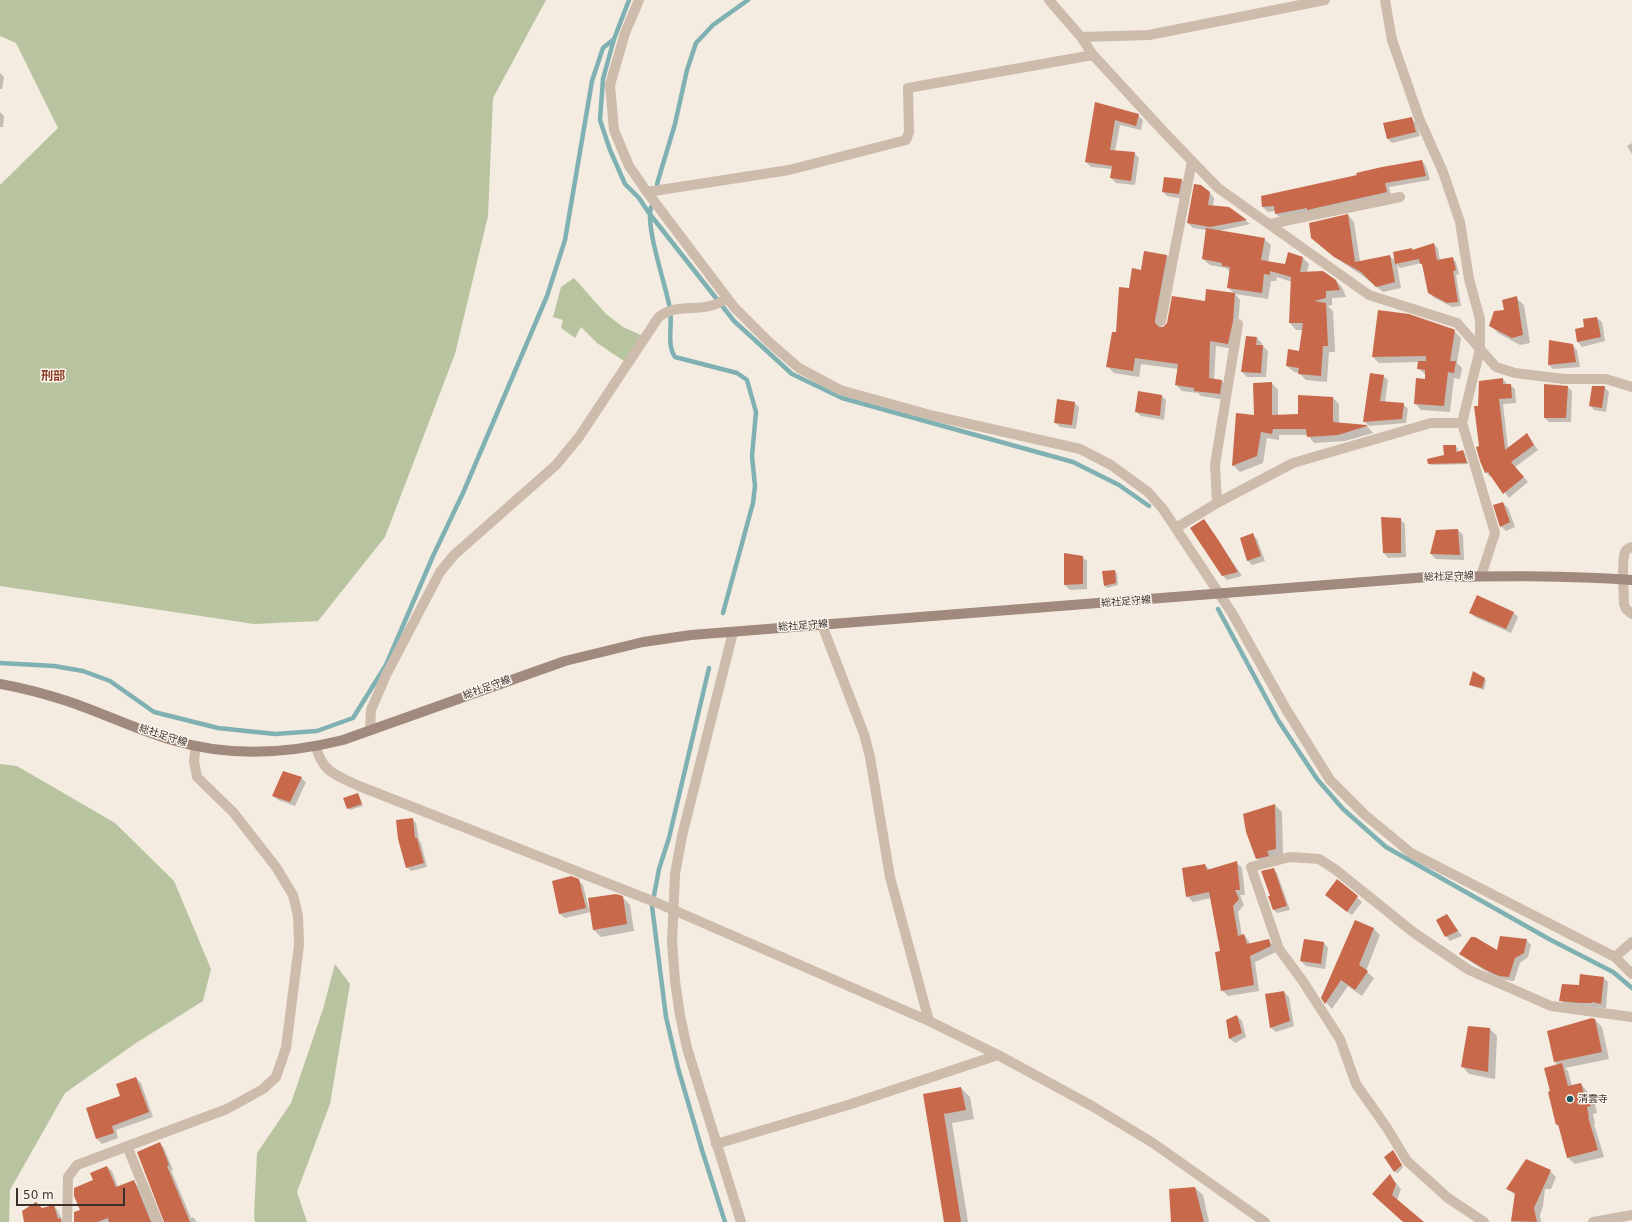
<!DOCTYPE html>
<meta charset="utf-8">
<style>
body{margin:0}
#map{position:relative;width:1632px;height:1222px;overflow:hidden;background:#f4ebe1;font-family:"DejaVu Sans",sans-serif}
canvas{display:block}
.scale{position:absolute;left:16px;top:1188px;width:109px;height:18px;box-sizing:border-box;border:2px solid #3b302b;border-top:0;padding-left:5px;font-size:12px;line-height:14px;white-space:nowrap;color:#3b302b;-webkit-text-stroke:3px #fbf5ee;paint-order:stroke}
</style>
<div id="map">
<canvas width="1632" height="1222"></canvas>
<div class="scale">50 m</div>
</div>
<script>
const ctx = document.querySelector('canvas').getContext('2d');
ctx.lineJoin = 'round';
function paint(path, color) { ctx.fillStyle = color; ctx.fill(path, 'evenodd'); }
function strokePath(path, color, width, dash) { ctx.strokeStyle = color; ctx.lineWidth = width; ctx.lineCap = dash ? 'butt' : 'round'; ctx.setLineDash(dash || []); ctx.stroke(path); }
function label(font, color, halo, rows, align = 'center') {
  ctx.font = font + ' "DejaVu Sans","Noto Sans JP",sans-serif'; ctx.lineWidth = 3; ctx.setLineDash([]); ctx.textBaseline = 'middle'; ctx.strokeStyle = halo; ctx.fillStyle = color; for (const [text, x, y, turn = 0] of rows) {
    ctx.save(); ctx.translate(x, y); ctx.rotate((+turn || 0) * Math.PI / 180); ctx.textAlign = isNaN(turn) ? turn : align; if (halo) ctx.strokeText(text, 0, 0); ctx.fillText(text, 0, 0); ctx.restore();
  }
}
paint(new Path2D(`
 M 0,0 L 546,0 L 493,98 L 488,216 L 455,354 L 385,537 L 318,621 L 254,624 L 0,586 L 0,185 L 58,128 L 16,43 L 0,36 Z
 M 574,278 L 606,314 L 623,327 L 641,335 L 624,361 L 597,343 L 581,327 L 575,338 L 561,328 L 563,320 L 553,317 L 561,287 Z
 M 0,764 L 17,766 L 115,823 L 174,881 L 211,969 L 203,1001 L 136,1043 L 65,1093 L 10,1190 L 9,1222 L 0,1222 Z
 M 335,964 L 350,984 L 330,1104 L 297,1192 L 307,1222 L 255,1222 L 254,1217 L 257,1153 L 291,1103 L 323,1009 Z`), '#b8c4a0');
paint(new Path2D(`
 M 0,73 L 4,77 L 2,89 L 0,89 Z
 M 1096,103 L 1138,115 L 1143,120 L 1141,130 L 1120,125 L 1115,151 L 1134,153 L 1139,158 L 1135,185 L 1116,183 L 1111,178 L 1112,169 L 1091,167 L 1086,162 Z
 M 0,112 L 4,116 L 3,127 L 0,127 Z
 M 1411,118 L 1416,123 L 1420,136 L 1392,143 L 1387,138 Z
 M 1632,143 L 1632,154 L 1627,146 Z
 M 1422,161 L 1426,166 L 1430,180 L 1389,187 L 1391,196 L 1281,218 L 1276,214 L 1276,211 L 1268,212 L 1263,207 L 1262,197 Z
 M 1181,180 L 1186,184 L 1183,199 L 1167,196 L 1163,192 Z
 M 1210,193 L 1214,198 L 1213,206 L 1229,208 L 1250,224 L 1219,231 L 1264,239 L 1271,245 L 1268,262 L 1286,265 L 1302,257 L 1309,264 L 1307,272 L 1335,280 L 1342,287 L 1346,297 L 1332,298 L 1332,305 L 1328,306 L 1333,311 L 1335,352 L 1329,352 L 1327,382 L 1306,380 L 1299,373 L 1294,372 L 1287,366 L 1300,352 L 1303,330 L 1296,330 L 1290,323 L 1292,282 L 1277,277 L 1276,281 L 1271,281 L 1268,299 L 1235,294 L 1240,300 L 1238,327 L 1234,349 L 1216,346 L 1214,380 L 1222,381 L 1228,387 L 1226,400 L 1201,396 L 1198,393 L 1182,391 L 1176,385 L 1178,369 L 1141,364 L 1139,377 L 1114,373 L 1108,367 L 1130,289 L 1142,271 L 1167,256 L 1173,262 L 1161,328 L 1164,328 L 1206,302 L 1234,294 L 1228,287 L 1230,272 L 1226,268 L 1210,265 L 1203,259 L 1207,230 L 1193,228 L 1188,223 Z
 M 1348,215 L 1354,222 L 1360,262 L 1390,256 L 1395,261 L 1412,249 L 1413,250 L 1434,244 L 1438,249 L 1440,261 L 1452,258 L 1456,262 L 1459,274 L 1456,275 L 1461,306 L 1452,307 L 1433,297 L 1429,292 L 1423,266 L 1421,263 L 1400,268 L 1397,265 L 1401,288 L 1383,292 L 1363,276 L 1342,262 L 1312,238 Z
 M 1516,298 L 1524,305 L 1530,343 L 1520,345 L 1498,333 L 1490,325 Z
 M 1597,318 L 1602,322 L 1605,341 L 1582,347 L 1578,342 L 1576,329 L 1585,328 Z
 M 1453,330 L 1461,338 L 1457,363 L 1462,368 L 1460,379 L 1454,378 L 1450,412 L 1421,410 L 1415,403 L 1425,381 L 1426,375 L 1418,368 L 1419,362 L 1379,363 L 1373,357 Z
 M 1257,338 L 1262,343 L 1261,346 L 1263,346 L 1268,351 L 1266,377 L 1247,377 L 1242,372 Z
 M 1572,345 L 1577,350 L 1580,367 L 1553,369 L 1549,365 Z
 M 1383,376 L 1388,380 L 1385,402 L 1403,404 L 1408,409 L 1406,423 L 1369,426 L 1364,421 Z
 M 1503,379 L 1508,385 L 1510,385 L 1515,389 L 1516,403 L 1503,404 L 1508,448 L 1527,434 L 1538,450 L 1515,467 L 1528,482 L 1509,498 L 1493,476 L 1490,477 L 1486,472 L 1480,447 L 1479,407 Z
 M 1272,383 L 1278,390 L 1278,416 L 1299,415 L 1333,398 L 1339,404 L 1339,424 L 1369,426 L 1367,426 L 1373,433 L 1345,441 L 1314,443 L 1308,435 L 1279,435 L 1279,440 L 1267,438 L 1263,463 L 1240,472 L 1234,466 L 1237,414 L 1255,416 Z
 M 1567,386 L 1572,391 L 1571,422 L 1549,422 L 1545,418 Z
 M 1604,387 L 1609,392 L 1606,412 L 1594,410 L 1590,405 Z
 M 1162,396 L 1166,400 L 1164,420 L 1141,416 L 1136,412 Z
 M 1074,403 L 1079,407 L 1076,429 L 1060,427 L 1055,422 Z
 M 1455,446 L 1458,448 L 1458,453 L 1463,451 L 1465,453 L 1468,464 L 1431,465 L 1429,463 L 1445,456 Z
 M 1503,503 L 1508,508 L 1515,527 L 1506,531 L 1501,526 Z
 M 1400,519 L 1405,524 L 1406,557 L 1388,558 L 1384,553 Z
 M 1203,520 L 1208,525 L 1242,576 L 1227,580 L 1222,575 Z
 M 1458,530 L 1463,535 L 1464,560 L 1436,559 L 1431,554 Z
 M 1252,534 L 1257,539 L 1265,561 L 1252,565 L 1247,560 Z
 M 1082,557 L 1087,561 L 1087,589 L 1070,590 L 1065,585 Z
 M 1115,571 L 1117,573 L 1118,585 L 1107,588 L 1105,586 Z
 M 1470,612 L 1513,612 L 1518,617 L 1511,633 L 1475,617 Z
 M 1484,678 L 1486,681 L 1484,690 L 1472,686 L 1470,684 Z
 M 301,778 L 306,782 L 295,806 L 278,800 L 273,796 Z
 M 358,794 L 363,806 L 350,810 L 348,808 Z
 M 1275,805 L 1282,812 L 1283,856 L 1264,866 L 1257,858 Z
 M 412,819 L 416,823 L 419,840 L 421,843 L 427,867 L 411,871 L 407,867 Z
 M 1237,863 L 1242,868 L 1245,895 L 1240,895 L 1244,905 L 1238,912 L 1242,936 L 1244,935 L 1249,941 L 1250,945 L 1268,940 L 1274,946 L 1276,952 L 1255,962 L 1259,991 L 1228,996 L 1222,990 L 1221,952 L 1211,898 L 1193,902 L 1187,896 L 1205,865 L 1210,870 Z
 M 1273,869 L 1277,873 L 1290,910 L 1277,913 L 1274,910 L 1271,896 Z
 M 578,880 L 583,885 L 589,909 L 622,897 L 630,905 L 634,931 L 601,937 L 593,929 L 591,912 L 565,918 L 560,914 Z
 M 1337,881 L 1362,902 L 1352,915 L 1331,900 Z
 M 1447,915 L 1462,936 L 1450,941 L 1446,936 Z
 M 1355,921 L 1374,929 L 1380,935 L 1366,971 L 1374,978 L 1362,996 L 1348,986 L 1332,1009 L 1322,998 Z
 M 1526,940 L 1531,945 L 1528,957 L 1520,963 L 1514,981 L 1505,980 L 1492,975 L 1465,958 L 1460,953 L 1497,952 Z
 M 1324,943 L 1328,948 L 1325,969 L 1306,966 L 1301,961 Z
 M 1604,978 L 1608,982 L 1606,1008 L 1565,1005 L 1561,1000 L 1580,986 Z
 M 1284,992 L 1289,997 L 1294,1026 L 1276,1032 L 1271,1028 L 1266,995 Z
 M 1237,1016 L 1242,1021 L 1246,1037 L 1235,1043 L 1230,1039 L 1227,1021 Z
 M 1595,1020 L 1602,1027 L 1609,1059 L 1565,1068 L 1568,1071 L 1572,1086 L 1581,1084 L 1594,1100 L 1597,1113 L 1593,1114 L 1595,1123 L 1594,1124 L 1604,1157 L 1575,1164 L 1568,1158 L 1560,1128 L 1557,1125 L 1551,1092 L 1558,1065 L 1555,1062 L 1548,1031 Z
 M 1490,1029 L 1497,1036 L 1495,1079 L 1469,1074 L 1462,1066 Z
 M 136,1078 L 141,1083 L 153,1117 L 116,1130 L 118,1138 L 102,1144 L 97,1139 L 87,1108 L 121,1097 Z
 M 961,1088 L 970,1097 L 974,1119 L 952,1123 L 968,1222 L 945,1222 L 924,1095 Z
 M 160,1144 L 164,1148 L 173,1170 L 171,1170 L 191,1218 L 193,1217 L 197,1222 L 165,1222 Z
 M 1395,1154 L 1403,1167 L 1397,1174 L 1385,1157 Z
 M 107,1167 L 112,1171 L 118,1187 L 133,1181 L 138,1186 L 153,1222 L 74,1222 L 95,1181 Z
 M 1550,1171 L 1556,1177 L 1551,1189 L 1545,1189 L 1543,1206 L 1540,1215 L 1541,1222 L 1511,1222 L 1516,1196 L 1508,1189 Z
 M 1390,1176 L 1401,1189 L 1397,1200 L 1422,1222 L 1404,1222 L 1378,1199 Z
 M 1195,1188 L 1203,1195 L 1209,1222 L 1172,1222 Z
 M 54,1206 L 58,1211 L 63,1222 L 25,1222 L 42,1209 Z`), '#0003');
strokePath(new Path2D(`
 M 629,0 L 614,39 L 603,79 L 600,120 L 610,150 L 625,184 L 639,198 L 649,213 L 734,321 L 792,374 L 842,398 L 1073,462 L 1119,485 L 1149,506
 M 657,184 L 675,124 L 687,70 L 696,43 L 713,25 L 748,0
 M 651,207 C 645,227 666,285 670,309 C 673,324 666,344 675,357 L 737,373 L 747,380 L 756,412 L 752,456 L 755,486 L 753,503 L 723,613
 M 1218,609 L 1278,720 L 1317,779 L 1343,809 L 1386,847 L 1549,939 L 1613,972 L 1632,988
 M 0,663 L 54,666 L 83,671 L 110,681 L 154,712 L 218,728 L 275,734 L 317,731 L 353,718 L 386,665 L 433,556 L 463,493 L 547,296 L 565,240 L 592,81 L 603,48 L 614,39
 M 709,668 L 669,838 L 659,869 L 652,906 L 666,1017 L 678,1068 L 702,1150 L 725,1222`), '#7fb0b2', 4.5);
paint(new Path2D(`
 M 1095,102 L 1139,114 L 1136,126 L 1115,120 L 1110,150 L 1135,152 L 1131,181 L 1110,178 L 1112,166 L 1085,162 Z
 M 1412,117 L 1416,132 L 1387,139 L 1383,123 Z
 M 1422,160 L 1426,176 L 1385,183 L 1387,192 L 1307,210 L 1307,208 L 1275,214 L 1274,206 L 1262,207 L 1261,196 L 1357,175 L 1356,173 L 1382,167 Z
 M 1164,177 L 1182,179 L 1179,194 L 1162,192 Z
 M 1194,184 L 1201,185 L 1210,192 L 1208,205 L 1229,207 L 1247,220 L 1210,227 L 1187,223 Z
 M 1348,214 L 1355,262 L 1390,255 L 1395,282 L 1376,287 L 1361,272 L 1334,257 L 1311,238 L 1309,223 Z
 M 1206,228 L 1265,238 L 1261,260 L 1285,264 L 1288,252 L 1303,257 L 1300,272 L 1323,271 L 1336,280 L 1340,290 L 1326,291 L 1326,298 L 1314,301 L 1326,303 L 1328,346 L 1323,346 L 1321,376 L 1298,374 L 1299,368 L 1286,366 L 1288,349 L 1299,351 L 1303,323 L 1289,323 L 1291,277 L 1270,271 L 1270,275 L 1264,274 L 1262,293 L 1227,288 L 1230,267 L 1222,266 L 1222,263 L 1202,259 Z
 M 1434,243 L 1437,260 L 1453,257 L 1456,270 L 1453,271 L 1458,302 L 1447,303 L 1428,293 L 1422,264 L 1420,264 L 1419,259 L 1395,264 L 1393,252 L 1412,248 L 1412,250 Z
 M 1144,251 L 1167,255 L 1155,320 L 1155,323 L 1159,327 L 1163,327 L 1167,323 L 1172,296 L 1205,301 L 1206,289 L 1235,293 L 1233,321 L 1228,344 L 1210,341 L 1209,378 L 1222,380 L 1220,394 L 1194,391 L 1194,388 L 1175,385 L 1178,364 L 1135,358 L 1133,371 L 1106,367 L 1112,332 L 1116,332 L 1119,287 L 1129,288 L 1132,268 L 1141,270 Z
 M 1517,296 L 1523,335 L 1512,338 L 1489,326 L 1494,311 L 1504,310 L 1502,300 Z
 M 1378,310 L 1409,314 L 1453,329 L 1455,330 L 1450,361 L 1456,361 L 1454,373 L 1448,372 L 1444,406 L 1414,404 L 1416,378 L 1425,379 L 1425,370 L 1417,369 L 1418,361 L 1426,361 L 1426,356 L 1372,357 Z
 M 1597,317 L 1601,337 L 1577,342 L 1575,329 L 1584,327 L 1583,319 Z
 M 1246,336 L 1257,337 L 1256,345 L 1263,345 L 1261,373 L 1241,372 Z
 M 1549,340 L 1573,344 L 1576,362 L 1548,365 Z
 M 1370,373 L 1384,375 L 1380,401 L 1404,403 L 1402,419 L 1363,422 Z
 M 1503,378 L 1503,384 L 1511,384 L 1512,398 L 1499,399 L 1505,450 L 1527,433 L 1534,445 L 1511,462 L 1524,477 L 1503,494 L 1488,472 L 1485,473 L 1480,461 L 1476,447 L 1479,446 L 1474,406 L 1478,406 L 1479,381 Z
 M 1272,382 L 1272,415 L 1298,414 L 1298,395 L 1333,397 L 1333,422 L 1367,425 L 1367,426 L 1338,435 L 1307,437 L 1306,429 L 1273,429 L 1272,434 L 1261,432 L 1257,456 L 1232,466 L 1236,413 L 1254,415 L 1253,383 Z
 M 1544,384 L 1568,386 L 1566,418 L 1544,418 Z
 M 1592,386 L 1605,386 L 1602,408 L 1589,406 Z
 M 1138,391 L 1162,395 L 1160,416 L 1135,412 Z
 M 1057,399 L 1075,402 L 1072,425 L 1054,423 Z
 M 1443,445 L 1456,445 L 1456,452 L 1463,450 L 1467,463 L 1428,464 L 1427,459 L 1444,455 Z
 M 1503,502 L 1510,522 L 1500,527 L 1493,505 Z
 M 1381,517 L 1401,518 L 1401,553 L 1383,553 Z
 M 1204,519 L 1219,541 L 1238,572 L 1222,576 L 1190,528 Z
 M 1458,529 L 1460,555 L 1430,554 L 1436,530 Z
 M 1253,533 L 1261,556 L 1247,561 L 1240,538 Z
 M 1064,553 L 1083,556 L 1083,584 L 1064,585 Z
 M 1115,570 L 1116,583 L 1104,586 L 1102,571 Z
 M 1477,595 L 1514,612 L 1506,629 L 1469,613 Z
 M 1473,671 L 1485,678 L 1482,688 L 1469,685 Z
 M 283,771 L 302,777 L 290,802 L 272,796 Z
 M 358,793 L 362,804 L 347,809 L 343,798 Z
 M 1275,804 L 1276,849 L 1267,851 L 1269,856 L 1256,859 L 1246,832 L 1243,814 Z
 M 413,818 L 415,838 L 417,838 L 424,863 L 406,868 L 398,839 L 396,820 Z
 M 1237,861 L 1240,890 L 1235,890 L 1239,899 L 1233,906 L 1238,936 L 1244,934 L 1247,944 L 1269,939 L 1271,946 L 1250,956 L 1254,985 L 1221,991 L 1215,952 L 1220,951 L 1209,892 L 1186,897 L 1182,868 L 1205,864 L 1207,870 Z
 M 1274,868 L 1287,906 L 1273,910 L 1268,896 L 1270,896 L 1261,871 Z
 M 571,876 L 579,879 L 586,908 L 559,914 L 552,881 Z
 M 1337,879 L 1358,896 L 1347,912 L 1325,895 Z
 M 616,894 L 623,896 L 627,924 L 593,930 L 588,898 Z
 M 1447,914 L 1458,931 L 1445,937 L 1436,920 Z
 M 1355,920 L 1374,928 L 1359,965 L 1368,971 L 1355,990 L 1341,980 L 1325,1004 L 1321,998 Z
 M 1500,936 L 1527,939 L 1524,953 L 1515,958 L 1509,977 L 1499,976 L 1486,970 L 1459,954 L 1471,937 L 1475,937 L 1497,950 Z
 M 1304,939 L 1324,942 L 1321,964 L 1300,961 Z
 M 1580,974 L 1604,977 L 1601,1004 L 1592,1002 L 1592,1003 L 1580,1003 L 1559,1001 L 1562,984 L 1579,985 Z
 M 1284,991 L 1290,1021 L 1270,1028 L 1265,994 Z
 M 1237,1015 L 1242,1033 L 1229,1039 L 1226,1020 Z
 M 1592,1018 L 1595,1019 L 1602,1052 L 1554,1062 L 1547,1031 Z
 M 1468,1026 L 1490,1028 L 1488,1072 L 1461,1067 Z
 M 1562,1063 L 1568,1086 L 1581,1083 L 1584,1094 L 1587,1093 L 1591,1106 L 1587,1107 L 1589,1117 L 1588,1117 L 1598,1150 L 1567,1158 L 1558,1124 L 1556,1125 L 1548,1092 L 1550,1091 L 1544,1068 Z
 M 136,1077 L 149,1112 L 112,1126 L 114,1133 L 96,1139 L 86,1108 L 120,1096 L 116,1084 Z
 M 961,1087 L 966,1110 L 944,1114 L 961,1222 L 944,1222 L 923,1094 Z
 M 160,1142 L 169,1165 L 167,1166 L 190,1222 L 164,1222 L 137,1152 Z
 M 1393,1150 L 1402,1165 L 1394,1172 L 1384,1157 Z
 M 1526,1159 L 1551,1170 L 1534,1208 L 1537,1222 L 1511,1221 L 1515,1193 L 1506,1189 Z
 M 107,1166 L 116,1187 L 134,1180 L 151,1222 L 109,1222 L 108,1218 L 97,1222 L 74,1222 L 74,1212 L 80,1210 L 74,1196 L 74,1188 L 93,1180 L 90,1173 Z
 M 1390,1174 L 1396,1184 L 1392,1195 L 1424,1222 L 1403,1222 L 1372,1194 Z
 M 1195,1187 L 1204,1222 L 1171,1222 L 1169,1189 Z
 M 36,1202 L 42,1208 L 54,1205 L 58,1219 L 61,1218 L 61,1222 L 24,1222 L 22,1211 Z`), '#c8694b');
strokePath(new Path2D(`
 M 639,0 L 625,33 L 610,85 L 614,130 L 629,166 L 647,192 L 734,307 L 769,342 L 799,368 L 840,390 L 934,416 L 1080,449 L 1111,465 L 1148,492 L 1163,509 L 1232,613 L 1286,709 L 1330,780 L 1364,814 L 1411,853 L 1615,957 L 1632,974
 M 1049,0 L 1081,37 L 1093,55 L 1164,132 L 1218,188 L 1369,295 L 1457,323 L 1496,367 L 1515,373 L 1564,379 L 1606,379 L 1632,387
 M 1385,0 L 1392,40 L 1419,118 L 1443,172 L 1460,222 L 1469,279 L 1480,319 L 1480,349 L 1462,423 L 1495,533 L 1481,576
 M 1081,37 L 1149,35 L 1325,0
 M 647,192 L 789,170 L 906,140 L 909,132 L 908,88 L 1093,55
 M 1270,224 L 1400,197
 M 1161,321 L 1192,161
 M 1217,503 L 1215,465 L 1238,324
 M 1176,528 L 1217,503 L 1293,463 L 1431,423 L 1462,423
 M 1632,547 C 1629,548 1626,549 1625,552 C 1621,562 1624,592 1624,604 L 1626,609 L 1632,614
 M 822,625 L 864,734 L 870,757 L 890,877 L 929,1021
 M 370,730 L 371,710 L 386,675 L 440,572 L 454,555 L 556,465 L 579,437 L 658,318 C 674,303 698,312 716,304 C 720,303 724,300 727,298
 M 316,747 C 323,773 336,775 359,786 L 655,902 L 929,1021 L 998,1055 L 1092,1106 L 1153,1143 L 1265,1222
 M 1615,957 L 1632,942
 M 716,1144 L 848,1105 L 998,1055
 M 127,1146 L 158,1222
 M 67,1222 L 68,1177 L 77,1165 L 227,1109 L 263,1089 L 276,1077 L 286,1048 L 299,945 L 298,916 L 293,895 L 276,867 L 233,812 L 197,777 L 194,761 L 196,746
 M 1484,1222 L 1448,1198 L 1407,1161 L 1387,1128 L 1356,1084 L 1340,1039 L 1302,980 L 1279,949 L 1251,867 L 1290,857 L 1319,859 L 1336,870 L 1413,932 L 1469,970 L 1551,1006 L 1632,1017
 M 1593,1222 L 1632,1215`), '#cdbbac', 10);
strokePath(new Path2D(`
 M 733,632 L 682,836 L 675,874 L 672,942 L 675,981 L 680,1015 L 687,1048 L 741,1222`), '#cdbbac', 10);
strokePath(new Path2D(`
 M 0,684 C 23,688 45,694 67,701 C 103,713 137,730 172,740 C 228,757 287,754 343,740 L 565,661 L 643,642 L 691,635 L 1428,577 C 1496,576 1564,575 1632,580`), '#a18a7d', 10);
for (const [x, y, r, color] of [
 [1570,1099,4,"#1f5a5e"]
]) { const dot = new Path2D(); dot.arc(x, y, r, 0, 2 * Math.PI); ctx.fillStyle = color; ctx.fill(dot); strokePath(dot, '#fbf5ee', 1.5); }
label('10px', '#3b302b', '#fbf5ee', [
 ["総社足守線",1449,577,-2],
 ["総社足守線",1126,602,-4],
 ["総社足守線",803,626,-4],
 ["総社足守線",487,688,-20],
 ["総社足守線",163,736,18]
]);
label('10px', '#3b302b', '#fbf5ee', [
 ["清雲寺",1578,1099]
], 'left');
label('bold 12px', '#8c3b22', '#fbf5ee', [
 ["刑部",53,377]
]);
</script>
